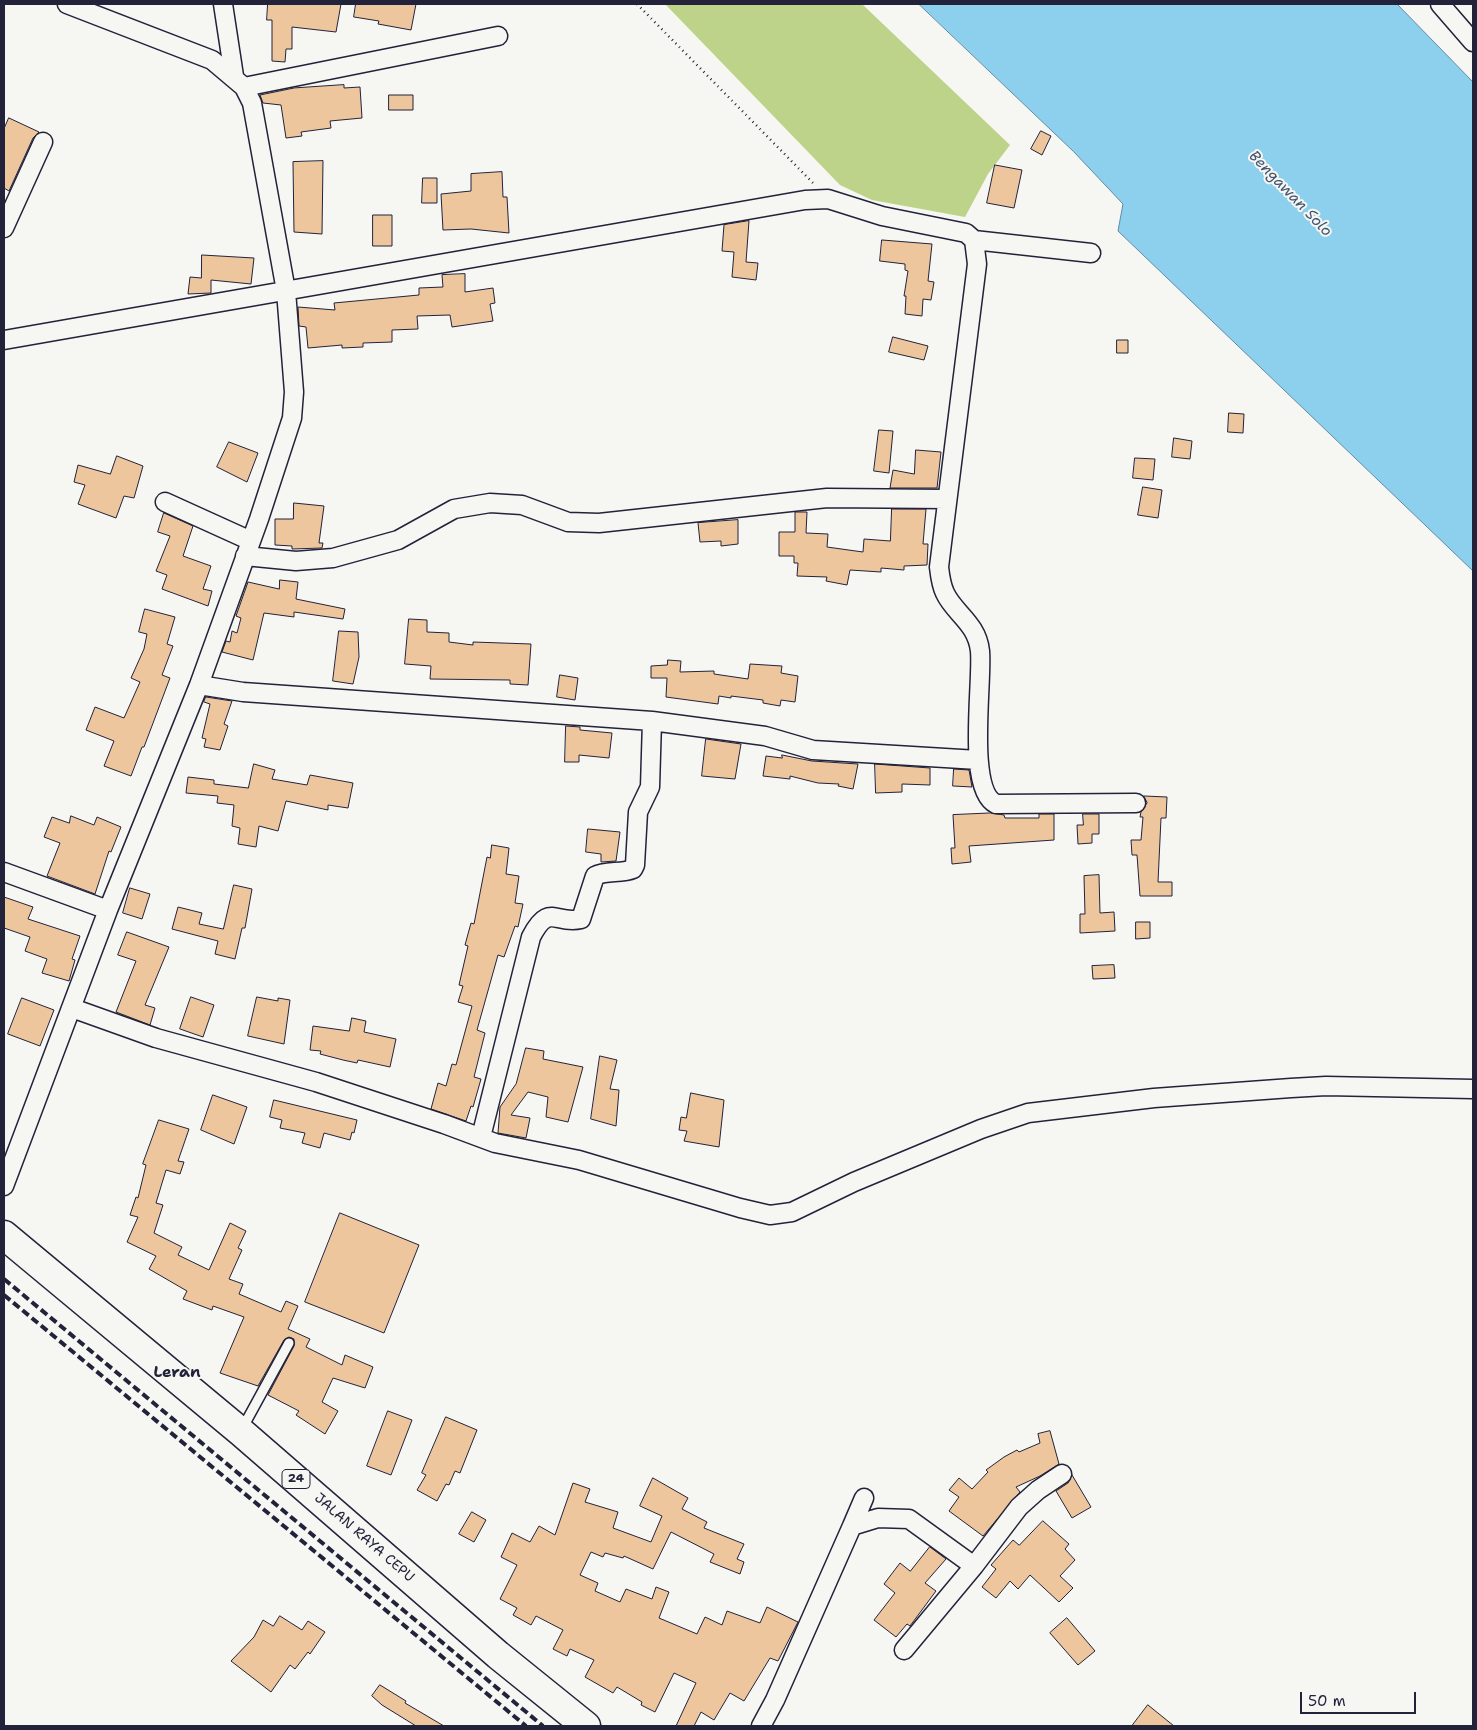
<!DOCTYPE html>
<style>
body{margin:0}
#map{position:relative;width:1477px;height:1730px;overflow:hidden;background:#f6f6f2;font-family:"Shantell Sans",sans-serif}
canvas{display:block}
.frame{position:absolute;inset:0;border:5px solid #22223b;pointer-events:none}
.scale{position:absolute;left:1300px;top:1692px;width:116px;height:22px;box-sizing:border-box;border:2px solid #22223b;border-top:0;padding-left:6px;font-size:15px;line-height:18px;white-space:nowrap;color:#22223b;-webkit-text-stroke:4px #f6f6f2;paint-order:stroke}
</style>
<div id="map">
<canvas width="1477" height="1730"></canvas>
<div class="frame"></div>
<div class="scale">50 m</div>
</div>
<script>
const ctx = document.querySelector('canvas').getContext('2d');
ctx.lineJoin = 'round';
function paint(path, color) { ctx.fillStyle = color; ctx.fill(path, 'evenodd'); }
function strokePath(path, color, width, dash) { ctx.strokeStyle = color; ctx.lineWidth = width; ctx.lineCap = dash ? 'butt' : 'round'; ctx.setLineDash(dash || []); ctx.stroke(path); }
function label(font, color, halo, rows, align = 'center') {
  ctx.font = font + ' "Shantell Sans",sans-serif'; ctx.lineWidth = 4; ctx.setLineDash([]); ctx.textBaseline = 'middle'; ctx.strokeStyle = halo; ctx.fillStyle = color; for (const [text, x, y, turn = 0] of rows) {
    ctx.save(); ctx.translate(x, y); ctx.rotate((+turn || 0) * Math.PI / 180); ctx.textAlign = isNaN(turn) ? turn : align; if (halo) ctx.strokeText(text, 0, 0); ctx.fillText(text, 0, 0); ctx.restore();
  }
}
paint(new Path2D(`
 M 665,4 L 862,4 L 1010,145 L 988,174 L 965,217 L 872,200 L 840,185 Z`), '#bdd389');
const water = new Path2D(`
 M 919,4 L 1397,4 L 1473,82 L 1473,571 L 1118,231 L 1123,204 L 1074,152 Z`);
paint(water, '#8dd0ee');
strokePath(water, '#628aa6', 1);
const building = new Path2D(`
 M 268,4 L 341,4 L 336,32 L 292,27 L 292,49 L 286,49 L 285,62 L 272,61 L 272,20 L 267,20 Z
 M 356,4 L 416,4 L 411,30 L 378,24 L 379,21 L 354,17 Z
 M 344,85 L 344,88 L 360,87 L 362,118 L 330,121 L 331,128 L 301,132 L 302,136 L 286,138 L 281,105 L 263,103 L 260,95 L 294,88 Z
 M 389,95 L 413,95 L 413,110 L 389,110 Z
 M 9,118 L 39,132 L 33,138 L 9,191 L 4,188 L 4,129 Z
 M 1041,131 L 1051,136 L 1042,155 L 1031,149 Z
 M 323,161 L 322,234 L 294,232 L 293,162 Z
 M 995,165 L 1022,170 L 1014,208 L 987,203 Z
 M 502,172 L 503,197 L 507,197 L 509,233 L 471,229 L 443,230 L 441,194 L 471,191 L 471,174 Z
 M 423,178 L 437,178 L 437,203 L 422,203 Z
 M 373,215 L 392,215 L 392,246 L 373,246 Z
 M 749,221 L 746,262 L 758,263 L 756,280 L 732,277 L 734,252 L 722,251 L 724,225 Z
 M 882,240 L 932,244 L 928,281 L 934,282 L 931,300 L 923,299 L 922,316 L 905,314 L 906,296 L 904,296 L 908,271 L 905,270 L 905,264 L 880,261 Z
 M 202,255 L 254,258 L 251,284 L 211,280 L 211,293 L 188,294 L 190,277 L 201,278 Z
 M 465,274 L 465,292 L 493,288 L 495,303 L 490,304 L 493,321 L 452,327 L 450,315 L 417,316 L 418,329 L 392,330 L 392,342 L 363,343 L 363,347 L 342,348 L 342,345 L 308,348 L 306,327 L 299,326 L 298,307 L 335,310 L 334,303 L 419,295 L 419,288 L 443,287 L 442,275 Z
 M 893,337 L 928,346 L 924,360 L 889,352 Z
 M 1117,340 L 1128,340 L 1128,353 L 1117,353 Z
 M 1229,413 L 1244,414 L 1243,433 L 1228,432 Z
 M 879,430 L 893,431 L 889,473 L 874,471 Z
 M 1174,438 L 1192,441 L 1190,459 L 1172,457 Z
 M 229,442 L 258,453 L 247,482 L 217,467 Z
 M 916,450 L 941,452 L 937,488 L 890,488 L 893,470 L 914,474 Z
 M 117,456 L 143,466 L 134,498 L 124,496 L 116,518 L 78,504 L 85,485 L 74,482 L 78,465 L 110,474 Z
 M 1135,458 L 1155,459 L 1153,480 L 1133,478 Z
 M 1143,487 L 1162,490 L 1158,518 L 1138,515 Z
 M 294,503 L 324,506 L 319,543 L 323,543 L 322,548 L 292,549 L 292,546 L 275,545 L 275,519 L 293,519 Z
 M 892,509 L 926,509 L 923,544 L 928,544 L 927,565 L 904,566 L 904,570 L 881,568 L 881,572 L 850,570 L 847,585 L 826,581 L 827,577 L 797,576 L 798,563 L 794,563 L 794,556 L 779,556 L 779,532 L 795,532 L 795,512 L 807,512 L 806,533 L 828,534 L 827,547 L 863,552 L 864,539 L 890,541 Z
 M 164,513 L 193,526 L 183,556 L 211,566 L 203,589 L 212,591 L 208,606 L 162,589 L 167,575 L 156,571 L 170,536 L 158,532 Z
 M 738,520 L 738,544 L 721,546 L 721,541 L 700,542 L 698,523 Z
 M 280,580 L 298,582 L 296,599 L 345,609 L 343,619 L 294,612 L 294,617 L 264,613 L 253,660 L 222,652 L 226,641 L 230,642 L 232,631 L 237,633 L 241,618 L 236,616 L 248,582 L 279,589 Z
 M 145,609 L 175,617 L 167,644 L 173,646 L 162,675 L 170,678 L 144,747 L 142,747 L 131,776 L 104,766 L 114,741 L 86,730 L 95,707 L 124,718 L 140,682 L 131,678 L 144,649 L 147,634 L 139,632 Z
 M 409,619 L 427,620 L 427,632 L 449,633 L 449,642 L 473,645 L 473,642 L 531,644 L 528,685 L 510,684 L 510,680 L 430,679 L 431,666 L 405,664 Z
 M 339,631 L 358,632 L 359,657 L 353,684 L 333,681 Z
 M 668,660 L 681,661 L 680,672 L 714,671 L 714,674 L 748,679 L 750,664 L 782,666 L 781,673 L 798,676 L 795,702 L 781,700 L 780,706 L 763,703 L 763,700 L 731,696 L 731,698 L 719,696 L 718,704 L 666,697 L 667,678 L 651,678 L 651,666 L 667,665 Z
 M 560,675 L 578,678 L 575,700 L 557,697 Z
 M 206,697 L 232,701 L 224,724 L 228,726 L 220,750 L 204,747 L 206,739 L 202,738 L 210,704 L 204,702 Z
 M 566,726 L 580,727 L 580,730 L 612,733 L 609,758 L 579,755 L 579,762 L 565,762 Z
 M 706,739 L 741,744 L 735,779 L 702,776 Z
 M 782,755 L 812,761 L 858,764 L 853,789 L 838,786 L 839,784 L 818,783 L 790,776 L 790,779 L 763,776 L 766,756 L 782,758 Z
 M 254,764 L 275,770 L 272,779 L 307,785 L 310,775 L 353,783 L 348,808 L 328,805 L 328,810 L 286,801 L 278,831 L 259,826 L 256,847 L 238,844 L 240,828 L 232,826 L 234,805 L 217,803 L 218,796 L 186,793 L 188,777 L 214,780 L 214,784 L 248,788 Z
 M 875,764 L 930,768 L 930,785 L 902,784 L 902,792 L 876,793 Z
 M 954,769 L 969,770 L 972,787 L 953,786 Z
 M 1144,796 L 1167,797 L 1166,818 L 1161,818 L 1158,882 L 1172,882 L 1172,896 L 1140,896 L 1137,855 L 1132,855 L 1131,840 L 1141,840 L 1143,817 L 1140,817 L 1141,812 L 1147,803 Z
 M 991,813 L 1004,815 L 1005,818 L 1039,818 L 1039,814 L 1054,814 L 1054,840 L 969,846 L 971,862 L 952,864 L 951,848 L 955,848 L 953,815 Z
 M 1083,814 L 1099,814 L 1099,834 L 1092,834 L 1092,843 L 1078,844 L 1077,825 L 1083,825 Z
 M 71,816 L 94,825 L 97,817 L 121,827 L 111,852 L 109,851 L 95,894 L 47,876 L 60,843 L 44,837 L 52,817 L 69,823 Z
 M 588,829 L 620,832 L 616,861 L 601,862 L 601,854 L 586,852 Z
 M 492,845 L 509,848 L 506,874 L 519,876 L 515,903 L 523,904 L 518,927 L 515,926 L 504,957 L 498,955 L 477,1030 L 485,1033 L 474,1077 L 481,1079 L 473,1107 L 471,1106 L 466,1121 L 431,1109 L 438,1083 L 446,1086 L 452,1064 L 456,1065 L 472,1006 L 458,1002 L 463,986 L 459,985 L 468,946 L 465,945 L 471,923 L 474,924 L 487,857 L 490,858 Z
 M 1099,875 L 1100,913 L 1114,912 L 1115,931 L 1080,933 L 1080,914 L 1085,914 L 1084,876 Z
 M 234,885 L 252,889 L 245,928 L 242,928 L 235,959 L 215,954 L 218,941 L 172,929 L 178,907 L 202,913 L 199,924 L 223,929 Z
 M 130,888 L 150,894 L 142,919 L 123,913 Z
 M 4,897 L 33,907 L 28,919 L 80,936 L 72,959 L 75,960 L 69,981 L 42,973 L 47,959 L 25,951 L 30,937 L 4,928 Z
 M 1136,922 L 1150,922 L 1150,938 L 1136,939 Z
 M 127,932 L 169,947 L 145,1005 L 155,1008 L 150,1025 L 116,1012 L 136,961 L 118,955 Z
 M 1114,965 L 1115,978 L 1093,979 L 1092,966 Z
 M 191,997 L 214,1005 L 203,1037 L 180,1029 Z
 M 257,997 L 278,1001 L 278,998 L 290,1000 L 284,1044 L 248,1036 Z
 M 22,998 L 54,1010 L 40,1046 L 8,1034 Z
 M 352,1018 L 366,1021 L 364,1032 L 396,1039 L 390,1067 L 358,1060 L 357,1063 L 343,1060 L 320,1054 L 321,1051 L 310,1050 L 313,1026 L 349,1031 Z
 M 526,1048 L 544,1051 L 543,1059 L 583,1067 L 568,1122 L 546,1117 L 548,1097 L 528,1092 L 511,1115 L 530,1118 L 526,1138 L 498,1133 L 500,1107 L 516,1084 Z
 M 600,1056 L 617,1060 L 610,1089 L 619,1090 L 616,1126 L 591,1119 Z
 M 691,1093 L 724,1100 L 719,1147 L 684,1141 L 687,1131 L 679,1130 L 681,1117 L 686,1118 Z
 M 213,1095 L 247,1107 L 234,1144 L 201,1130 Z
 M 274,1100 L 357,1120 L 354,1133 L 352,1132 L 350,1140 L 324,1133 L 320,1148 L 302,1143 L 305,1133 L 280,1128 L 282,1120 L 270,1117 Z
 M 159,1120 L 189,1129 L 178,1161 L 184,1162 L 180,1174 L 166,1170 L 156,1203 L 163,1205 L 154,1233 L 182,1247 L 178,1255 L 209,1270 L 230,1223 L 246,1231 L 238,1248 L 242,1250 L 229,1279 L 243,1284 L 239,1294 L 281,1312 L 286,1301 L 298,1306 L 288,1329 L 310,1339 L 306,1347 L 342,1365 L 345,1355 L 373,1367 L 365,1388 L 333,1378 L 322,1402 L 338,1411 L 325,1434 L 296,1415 L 299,1411 L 268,1395 L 294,1346 L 294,1339 L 289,1337 L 284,1340 L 258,1386 L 220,1373 L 244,1317 L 213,1306 L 212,1310 L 183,1299 L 187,1291 L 149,1269 L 156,1256 L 127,1242 L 138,1217 L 130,1215 L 136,1197 L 138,1198 L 146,1165 L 143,1164 Z
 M 340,1213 L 419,1245 L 384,1333 L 305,1302 Z
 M 388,1411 L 412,1420 L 391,1475 L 367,1466 Z
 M 446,1417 L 477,1430 L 460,1473 L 455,1471 L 449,1485 L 446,1484 L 437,1501 L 417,1490 L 426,1475 L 422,1473 Z
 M 1050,1431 L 1059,1464 L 1040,1476 L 1016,1487 L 1020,1492 L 983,1536 L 949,1511 L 959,1497 L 949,1490 L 959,1478 L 972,1489 L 988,1472 L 986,1470 L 1004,1457 L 1017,1450 L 1019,1452 L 1040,1443 L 1038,1434 Z
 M 1072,1475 L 1091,1507 L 1072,1518 L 1056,1491 L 1068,1483 Z
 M 653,1478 L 688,1498 L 682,1509 L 707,1522 L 704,1528 L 744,1544 L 737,1559 L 744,1562 L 740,1574 L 710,1562 L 714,1554 L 671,1532 L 653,1569 L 624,1556 L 623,1558 L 605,1553 L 603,1557 L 591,1552 L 580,1575 L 598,1583 L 595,1591 L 620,1602 L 626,1589 L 652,1599 L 656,1587 L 669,1592 L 659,1618 L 697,1634 L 705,1617 L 722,1625 L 727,1611 L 760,1623 L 767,1607 L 798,1622 L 778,1661 L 770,1658 L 744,1701 L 730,1693 L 714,1720 L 701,1712 L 694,1726 L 676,1726 L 696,1683 L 674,1673 L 655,1712 L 641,1705 L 642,1702 L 617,1687 L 613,1693 L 585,1677 L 594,1660 L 570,1649 L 567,1656 L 553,1649 L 563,1630 L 536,1616 L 531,1625 L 513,1615 L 517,1608 L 500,1599 L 517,1565 L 501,1557 L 512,1533 L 530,1542 L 539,1526 L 555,1535 L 573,1483 L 590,1489 L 585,1502 L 618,1512 L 613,1528 L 651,1542 L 662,1516 L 640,1506 Z
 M 472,1512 L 486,1520 L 474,1542 L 459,1534 Z
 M 1043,1521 L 1069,1544 L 1065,1549 L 1075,1560 L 1060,1576 L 1073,1588 L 1059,1602 L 1030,1575 L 1018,1589 L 1010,1581 L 996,1598 L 982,1587 L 996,1569 L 991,1565 L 1013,1540 L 1019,1545 Z
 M 930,1547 L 946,1559 L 925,1583 L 936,1591 L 910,1626 L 907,1624 L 896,1637 L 874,1620 L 895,1593 L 884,1584 L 900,1563 L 910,1571 Z
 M 280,1616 L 302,1630 L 308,1621 L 325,1632 L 310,1654 L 308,1652 L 295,1669 L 290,1665 L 271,1692 L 231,1661 L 254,1637 L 263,1620 L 273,1626 Z
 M 1067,1618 L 1095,1651 L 1078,1665 L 1050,1633 Z
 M 380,1685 L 406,1701 L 405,1703 L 444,1726 L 416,1726 L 382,1705 L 372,1696 Z
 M 1148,1705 L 1174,1726 L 1132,1726 Z`);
paint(building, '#eec69d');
strokePath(building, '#22223b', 1);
const service = new Path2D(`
 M 242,1429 L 289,1343`);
const minor = new Path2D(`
 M 223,4 L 234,76
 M 1440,4 L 1473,42
 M 244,87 L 498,36
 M 4,228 L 43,142
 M 974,240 L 1091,253
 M 4,340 L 805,200 L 828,199 L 882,216 L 966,233 L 974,240 L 977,264 L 939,567 C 940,576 941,585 945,593 C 954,613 977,623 980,651 C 983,682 966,790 996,804 L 1136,803
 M 165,502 L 251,541
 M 245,556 L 296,561 L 333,558 L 398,540 L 454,509 L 490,503 L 522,505 L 568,522 L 599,523 L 827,498 L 947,499
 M 199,685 L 243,692 L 652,721 L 765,736 L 813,750 L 978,760
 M 4,872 L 108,910
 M 72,1008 L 156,1038 L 316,1082 L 444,1124 L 495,1143 L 579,1160 L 740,1208 L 770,1215 L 792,1212 L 854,1182 L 981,1129 L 1028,1113 L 1154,1098 L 1291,1088 L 1326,1086 L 1473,1089
 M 481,1137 L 531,937 C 549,902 555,925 581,919 L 595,876 C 606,870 621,874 633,869 L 635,865 L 638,812 L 650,787 L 652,721
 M 4,1186 L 108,910 L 199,685 L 259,519 L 292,418 L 294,392 L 286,291 L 252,103 L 244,87 L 212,60 L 67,4
 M 852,1526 L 864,1498
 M 904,1650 L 974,1566 L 1019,1507 L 1038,1490 L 1062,1474
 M 761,1726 L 775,1700 L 852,1526 L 878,1518 L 909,1519 L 974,1566`);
const trunk = new Path2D(`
 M 4,1235 L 241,1432 L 498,1655 L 586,1726`);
strokePath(service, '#22223b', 12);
strokePath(minor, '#22223b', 21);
strokePath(trunk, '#22223b', 31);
strokePath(new Path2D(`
 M 637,4 L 813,183`), '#22223b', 2.5, [1, 4]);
strokePath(service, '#f6f6f2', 9);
strokePath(minor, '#f6f6f2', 18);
strokePath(trunk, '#f6f6f2', 28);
strokePath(new Path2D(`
 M 4,1279 L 543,1726
 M 4,1295 L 526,1726`), '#22223b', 4, [8, 4]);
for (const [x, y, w] of [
 [296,1479,28]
]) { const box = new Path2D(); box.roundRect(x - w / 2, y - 9.5, w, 19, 4); ctx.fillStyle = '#f6f6f2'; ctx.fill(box); strokePath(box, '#22223b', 1); }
label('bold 12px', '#22223b', null, [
 ["24",296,1479]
]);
label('14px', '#22223b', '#f6f6f2', [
 ["JALAN RAYA CEPU",364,1538,41]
]);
label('italic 15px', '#425671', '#f6f6f2', [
 ["Bengawan Solo",1290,194,46]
]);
label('bold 16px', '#22223b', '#f6f6f2', [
 ["Leran",177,1373]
]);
</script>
